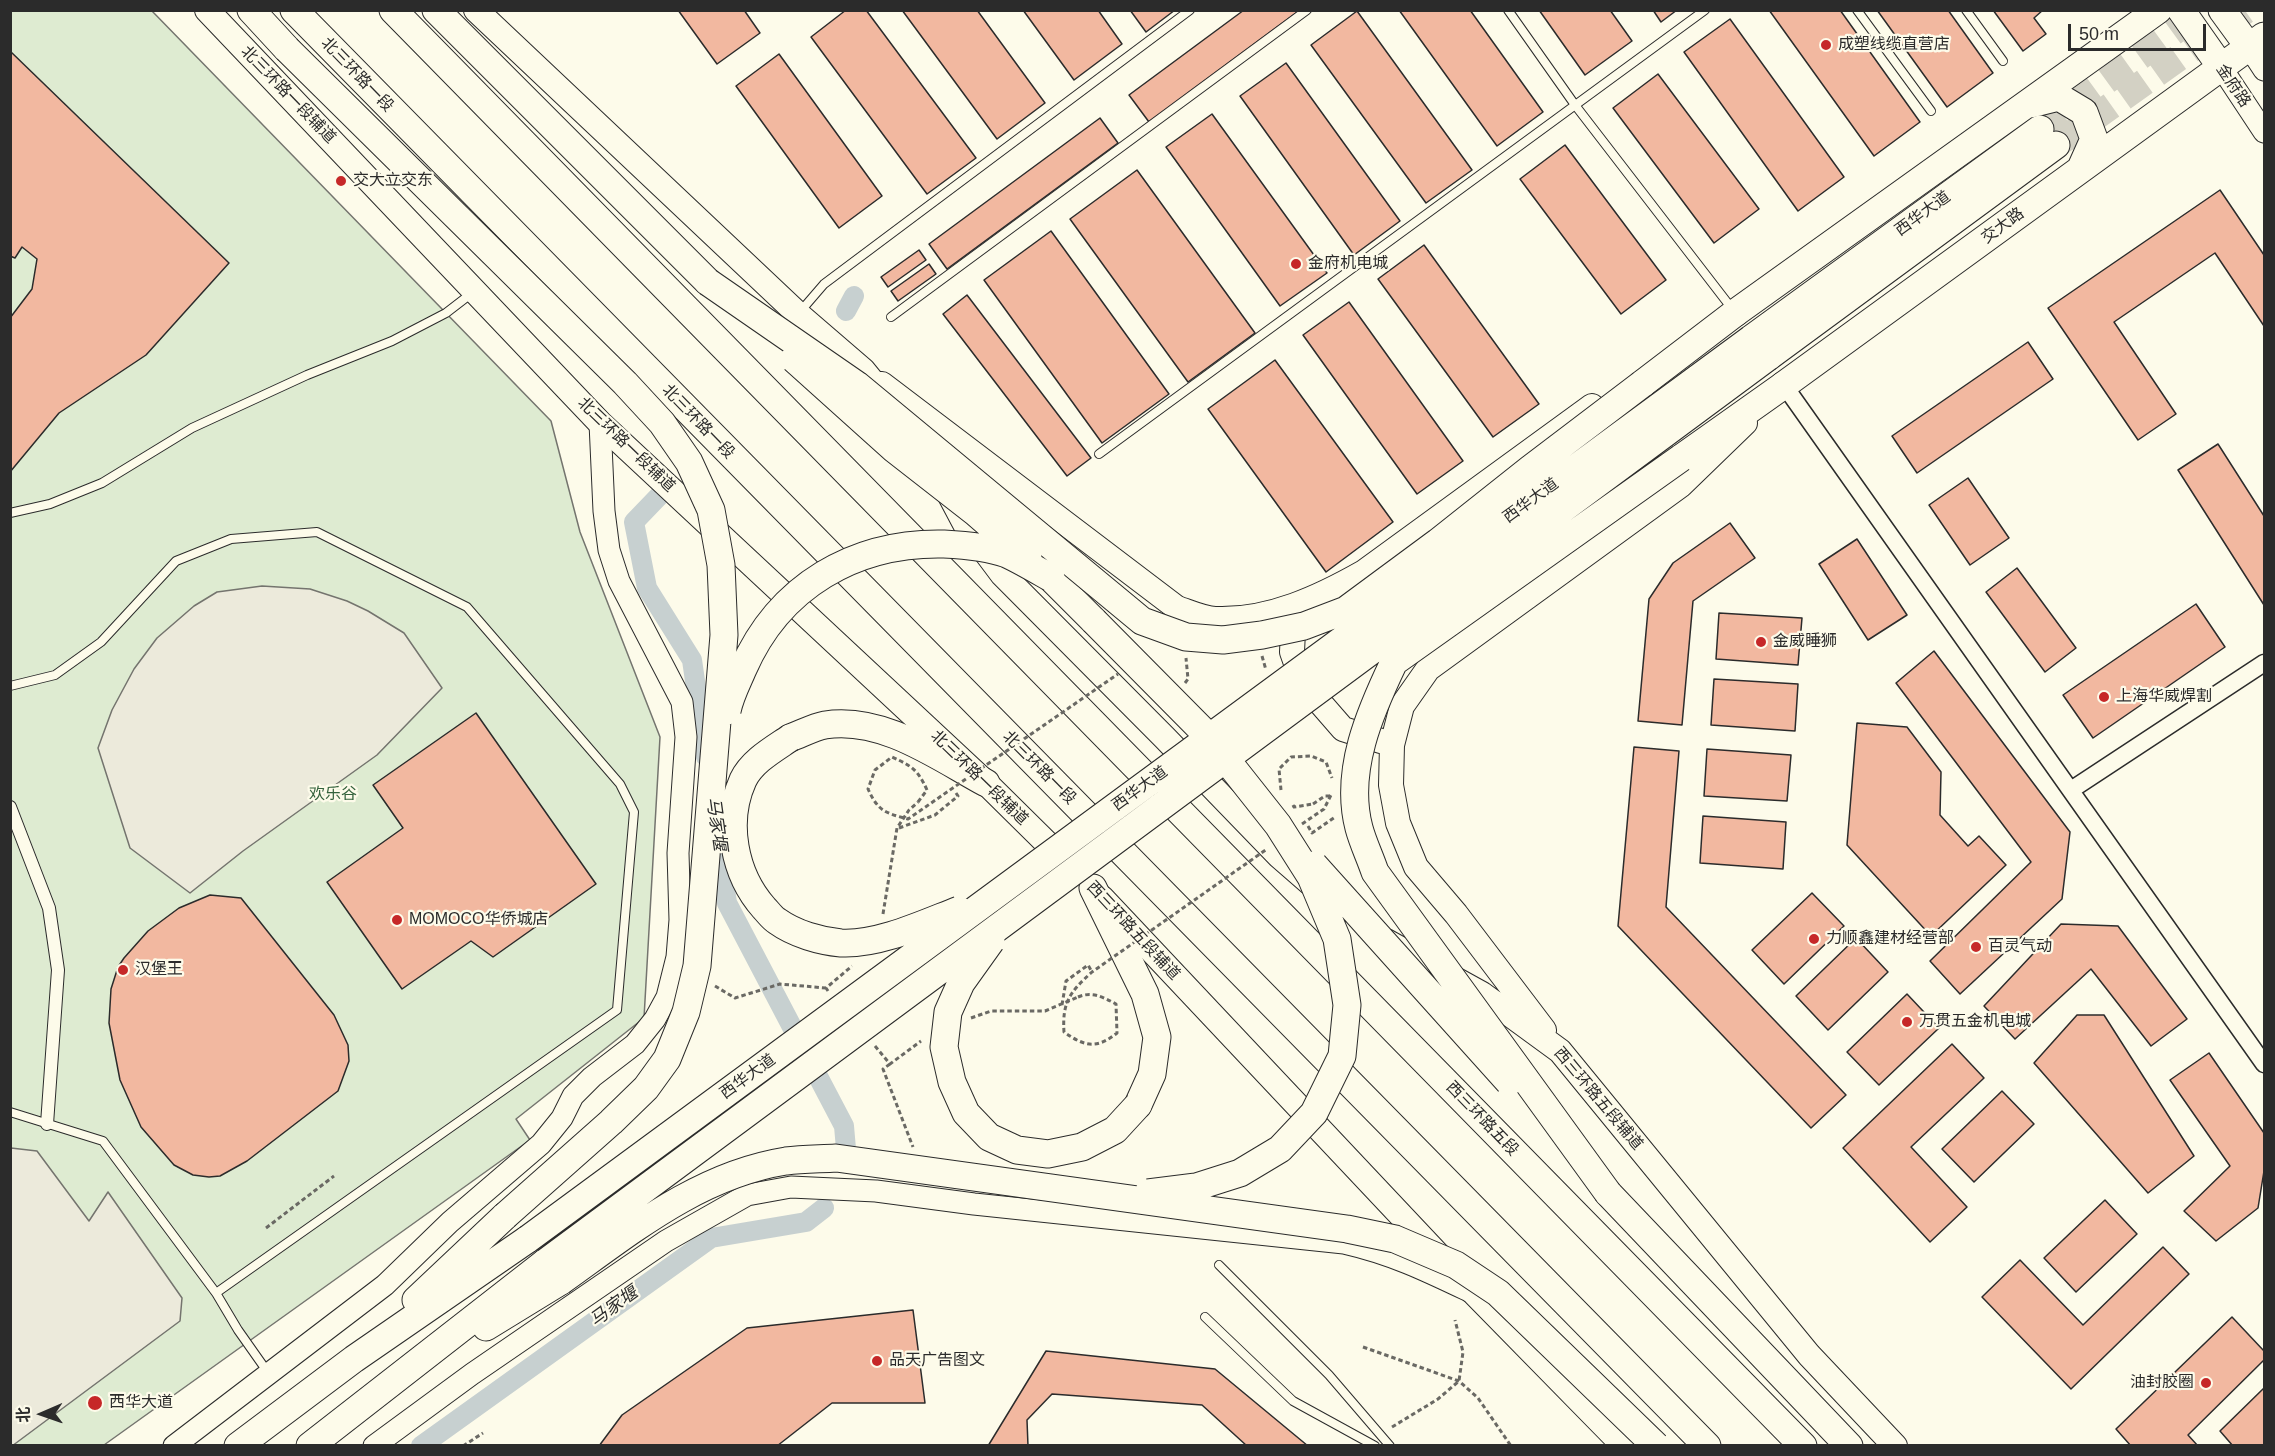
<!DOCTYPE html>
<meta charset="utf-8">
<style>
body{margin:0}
#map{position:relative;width:2275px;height:1456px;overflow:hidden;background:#fdfbea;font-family:Helvetica,"Noto Sans SC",sans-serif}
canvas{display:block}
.frame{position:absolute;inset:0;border:12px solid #2b2b2b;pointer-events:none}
.north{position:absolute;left:12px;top:1384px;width:60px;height:60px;-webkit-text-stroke:4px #fdfbea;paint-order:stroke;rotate:268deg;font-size:16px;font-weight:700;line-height:24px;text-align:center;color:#2b2b2b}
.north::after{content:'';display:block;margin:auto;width:21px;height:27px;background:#2b2b2b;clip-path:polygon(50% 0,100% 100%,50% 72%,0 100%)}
.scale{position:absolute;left:2068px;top:24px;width:138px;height:27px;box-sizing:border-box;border:3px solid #2b2b2b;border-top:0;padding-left:8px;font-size:18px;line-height:21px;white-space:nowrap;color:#2b2b2b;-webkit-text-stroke:4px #fdfbea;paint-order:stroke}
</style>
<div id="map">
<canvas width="2275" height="1456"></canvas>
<div class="frame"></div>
<div class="north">北</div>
<div class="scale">50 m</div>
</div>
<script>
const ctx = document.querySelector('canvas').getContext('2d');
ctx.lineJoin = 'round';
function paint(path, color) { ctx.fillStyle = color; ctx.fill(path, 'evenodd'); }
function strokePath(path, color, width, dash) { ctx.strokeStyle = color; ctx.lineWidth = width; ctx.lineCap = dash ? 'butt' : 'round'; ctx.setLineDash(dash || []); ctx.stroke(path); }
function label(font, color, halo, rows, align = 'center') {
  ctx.font = font + ' Helvetica,"Noto Sans SC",sans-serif'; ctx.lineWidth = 4.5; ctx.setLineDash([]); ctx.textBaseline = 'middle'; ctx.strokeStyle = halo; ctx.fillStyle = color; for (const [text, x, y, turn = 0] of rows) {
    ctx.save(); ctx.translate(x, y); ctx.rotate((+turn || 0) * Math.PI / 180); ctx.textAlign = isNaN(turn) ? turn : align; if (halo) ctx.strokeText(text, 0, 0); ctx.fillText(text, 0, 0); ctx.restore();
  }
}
const green = new Path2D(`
 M 10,11 L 152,11 L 551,421 L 580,532 L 660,737 L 644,1018 L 516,1119 L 530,1140 L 104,1445 L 11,1445 Z`);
paint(green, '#deebd1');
strokePath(green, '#74746e', 1.5);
const parking = new Path2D(`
 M 262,586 L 310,589 L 347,601 L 368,611 L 404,633 L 442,688 L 377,755 L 243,851 L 190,893 L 130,848 L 98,748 L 112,710 L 134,669 L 157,638 L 194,606 L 217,592 Z
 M 11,1148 L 37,1151 L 89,1221 L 108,1192 L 182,1298 L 180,1321 L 12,1446 L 10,1445 Z`);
paint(parking, '#eceadb');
strokePath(parking, '#74746e', 1.5);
strokePath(new Path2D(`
 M 846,311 L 854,296
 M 659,496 L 634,522 L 647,588 L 692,660 L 706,757
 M 716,828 L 727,903 L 844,1126 L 846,1149
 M 421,1446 L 711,1238 L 806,1222 L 824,1208`), '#c7d0d0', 20);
const building = new Path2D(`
 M 678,10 L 744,10 L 760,33 L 717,64 Z
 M 846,10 L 866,10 L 976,158 L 927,194 L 811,37 Z
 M 902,10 L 977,10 L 1045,103 L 997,139 Z
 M 1023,10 L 1098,10 L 1122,44 L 1074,80 Z
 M 1130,10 L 1175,10 L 1146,32 Z
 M 1244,10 L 1300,10 L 1149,122 L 1129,95 Z
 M 1399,10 L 1470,10 L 1543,112 L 1497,146 Z
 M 1539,10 L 1610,10 L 1632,41 L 1585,75 Z
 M 1653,10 L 1677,10 L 1661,22 Z
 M 1769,10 L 1840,10 L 1920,122 L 1874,156 Z
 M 1877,10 L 1948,10 L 1993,73 L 1947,107 Z
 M 1993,10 L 2043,10 L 2034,18 L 2046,34 L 2023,51 Z
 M 1357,11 L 1472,170 L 1426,203 L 1311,45 Z
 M 1730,19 L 1844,177 L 1798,211 L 1684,52 Z
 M 10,51 L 229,263 L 146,355 L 59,413 L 10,472 L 10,318 L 32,289 L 37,259 L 22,247 L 15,258 L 10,256 Z
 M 779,54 L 882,196 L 839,228 L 736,86 Z
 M 1286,63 L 1400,221 L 1354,255 L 1240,96 Z
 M 1658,74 L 1759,209 L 1714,243 L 1613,108 Z
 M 1212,114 L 1327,273 L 1280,306 L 1166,147 Z
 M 1100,118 L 1118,143 L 947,269 L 929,244 Z
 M 1565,145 L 1666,280 L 1621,314 L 1520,179 Z
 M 1137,170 L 1255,333 L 1188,382 L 1070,219 Z
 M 2220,190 L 2264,255 L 2264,326 L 2215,253 L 2114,322 L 2176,414 L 2138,440 L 2048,308 Z
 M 1051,231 L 1169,394 L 1102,443 L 984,280 Z
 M 1424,245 L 1539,404 L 1493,437 L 1378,279 Z
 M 919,250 L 926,260 L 888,287 L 881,277 Z
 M 929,264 L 936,274 L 898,301 L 891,291 Z
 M 967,295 L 1091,458 L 1067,476 L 943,314 Z
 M 1349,302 L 1463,461 L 1417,494 L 1303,335 Z
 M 2028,342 L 2053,379 L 1917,473 L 1892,436 Z
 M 1275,360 L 1393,522 L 1326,572 L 1208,409 Z
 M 2218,444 L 2264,516 L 2264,605 L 2178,470 Z
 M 1968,478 L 2009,538 L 1970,565 L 1929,505 Z
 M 1730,523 L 1755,558 L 1693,601 L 1682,725 L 1638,721 L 1649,599 L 1673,563 Z
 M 1857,539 L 1907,615 L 1868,640 L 1819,564 Z
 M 2017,568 L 2076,648 L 2045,672 L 1986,592 Z
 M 2196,604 L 2225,647 L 2093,738 L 2063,695 Z
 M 1719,613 L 1802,618 L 1798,665 L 1716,659 Z
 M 1934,651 L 2070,832 L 2062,899 L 1960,994 L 1930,961 L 2031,862 L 1896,683 Z
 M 1714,679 L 1798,684 L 1795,731 L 1711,725 Z
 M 476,713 L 596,884 L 493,957 L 471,941 L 402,989 L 327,882 L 403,828 L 373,785 Z
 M 1857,723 L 1907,727 L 1941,772 L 1940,815 L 1968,846 L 1979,836 L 2006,865 L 1931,936 L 1847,845 Z
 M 1634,747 L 1679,751 L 1666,907 L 1846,1095 L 1811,1128 L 1618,926 Z
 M 1707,749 L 1791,755 L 1787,801 L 1704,796 Z
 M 1703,816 L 1786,822 L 1783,869 L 1700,863 Z
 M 1812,893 L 1844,926 L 1784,984 L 1752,950 Z
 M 210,895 L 241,898 L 334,1015 L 348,1045 L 349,1061 L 338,1091 L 247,1161 L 220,1176 L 209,1177 L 193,1175 L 174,1165 L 141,1127 L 120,1080 L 109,1023 L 111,989 L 118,967 L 124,958 L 148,931 L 179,908 Z
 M 2061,924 L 2118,926 L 2187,1019 L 2151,1046 L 2091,969 L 2015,1039 L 1984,1006 Z
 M 1856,938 L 1888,972 L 1828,1030 L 1796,996 Z
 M 1907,994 L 1939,1028 L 1879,1085 L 1847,1052 Z
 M 2077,1015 L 2104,1015 L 2194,1156 L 2148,1193 L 2034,1063 Z
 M 1952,1044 L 1984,1078 L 1911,1147 L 1967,1207 L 1930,1242 L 1843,1148 Z
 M 2209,1053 L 2264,1133 L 2264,1171 L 2258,1208 L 2216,1241 L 2184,1211 L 2230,1166 L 2170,1080 Z
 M 2002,1091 L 2034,1124 L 1974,1182 L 1942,1149 Z
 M 2105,1200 L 2137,1234 L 2076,1292 L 2044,1258 Z
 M 2163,1247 L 2189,1274 L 2071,1389 L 1982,1297 L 2020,1260 L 2083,1325 Z
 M 913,1310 L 925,1403 L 832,1403 L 777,1446 L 599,1446 L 622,1415 L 747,1328 Z
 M 2232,1317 L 2264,1351 L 2264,1360 L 2188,1435 L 2198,1446 L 2131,1446 L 2116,1429 Z
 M 1046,1351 L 1215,1369 L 1308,1446 L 1247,1446 L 1202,1405 L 1052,1394 L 1027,1420 L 1028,1446 L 988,1446 Z
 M 2264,1388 L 2264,1446 L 2233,1446 L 2220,1431 Z`);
paint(building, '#f2b8a0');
strokePath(building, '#2b2b2b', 1.5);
strokePath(new Path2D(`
 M 2040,129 L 2204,10
 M 2056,145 L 2246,10`), '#d3d1c4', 27, [27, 14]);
const service = new Path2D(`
 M 1508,10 L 1575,105 L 1733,310
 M 1857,10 L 1931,111
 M 1966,10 L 2003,61
 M 799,313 L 824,284 L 1190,10
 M 891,317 L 1307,10
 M 1099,454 L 1705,10
 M 10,513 L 50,504 L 102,483 L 192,428 L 307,375 L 392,341 L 446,313 L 472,293
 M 10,686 L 55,675 L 101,642 L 176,561 L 231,539 L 317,532 L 467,607 L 620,784 L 634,812 L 617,1010 L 216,1293
 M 10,1112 L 103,1141 L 216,1293 L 238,1330 L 269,1374
 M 1219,1265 L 1329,1375 L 1390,1446
 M 1205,1317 L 1293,1401 L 1375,1446`);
const pedestrian = new Path2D(`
 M 10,807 L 49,908 L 58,970 L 47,1124`);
const minor = new Path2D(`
 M 1784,385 L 2264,1064
 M 2071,790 L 2264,663`);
const tertiary = new Path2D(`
 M 2249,47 L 2264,70
 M 2221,67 L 2264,132
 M 174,1446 L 385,1285 L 450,1222 L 541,1144 L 562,1118 L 573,1096 L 592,1077 L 635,1044 L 655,1019 L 667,997 L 677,957 L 680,920 L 678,853 L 686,737 L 682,702 L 619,581 L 609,550 L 604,511 L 600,423
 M 374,1446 L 472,1374 L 666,1241 L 747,1195 L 791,1187 L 876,1191 L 974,1204 L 1344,1243 C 1392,1254 1425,1270 1469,1291`);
const secondary = new Path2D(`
 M 207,10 L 600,423 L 986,783 L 1069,865
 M 476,10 L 798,314 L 863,370 L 890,403
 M 882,384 L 1177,608 C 1189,612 1204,619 1216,619 C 1269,621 1320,597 1364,572 L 1592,406
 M 948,492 L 966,526 L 1002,574 L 1165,738 L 1279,856 L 1310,883
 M 1294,610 L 1292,652 L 1303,683 L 1343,729 L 1381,741
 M 1102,898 L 1475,1294 L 1624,1446
 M 1386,941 L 1482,994 L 1560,1051 L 1809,1355 L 1895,1446
 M 1544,1030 L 1456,914 L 1416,867 L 1398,823 L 1391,785 L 1392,745 L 1402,706 L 1428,669 L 1681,485 L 1745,423`);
const primary = new Path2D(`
 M 2181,10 L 2221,67
 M 2222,10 L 2249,47
 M 2031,104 L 2059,97 L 2084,112 L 2094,139 L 2081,168
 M 1735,313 L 2158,10
 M 1784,385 L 2264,36`);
const trunk = new Path2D(`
 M 251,10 L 287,49
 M 294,10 L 1707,1446
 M 393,10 L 1803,1446
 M 436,10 L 708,282
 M 1751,339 L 2040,129
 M 1768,357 L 2056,145
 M 1642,384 L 1735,313
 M 1681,458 L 1784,385
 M 1051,578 L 1094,621
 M 790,738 C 801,734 814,727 825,725 C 883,716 938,757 986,783
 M 1093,888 L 1145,994 L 1157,1037 L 1152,1074 L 1138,1105
 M 1608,1193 L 1849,1446
 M 416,1300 L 505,1216
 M 486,1327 L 561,1281
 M 238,1446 L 354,1359 L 528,1239
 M 310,1446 L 546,1262`);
strokePath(service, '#2b2b2b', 10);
strokePath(pedestrian, '#2b2b2b', 14);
strokePath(minor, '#2b2b2b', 19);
strokePath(tertiary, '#2b2b2b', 23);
strokePath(secondary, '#2b2b2b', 26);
strokePath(primary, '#2b2b2b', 29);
strokePath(trunk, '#2b2b2b', 29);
strokePath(new Path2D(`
 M 1262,656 L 1266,670
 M 1313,804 L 1325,796 L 1332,796
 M 1308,826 L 1312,833 L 1335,817
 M 899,828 L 935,815 L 958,796 L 956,793
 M 883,914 L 897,828 L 909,810 L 918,802
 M 715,986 L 735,998 L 780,984 L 826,988
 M 828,991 L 826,988 L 852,966
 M 1062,1005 L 1066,981 L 1088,965 L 1092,972
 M 971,1018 L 991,1011 L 1045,1011 L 1078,997
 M 875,1046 L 890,1064 L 921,1041
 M 890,1064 L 883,1069 L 913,1147
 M 266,1228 L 334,1176
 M 1363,1347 L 1459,1381 L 1478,1398 L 1511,1446
 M 1392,1427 L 1438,1399 L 1459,1381 L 1463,1352 L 1455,1320
 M 463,1446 L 483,1433`), '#6a6964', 3, [4.5, 3]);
strokePath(service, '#fdfbea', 8);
strokePath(pedestrian, '#fdfbea', 12);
strokePath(minor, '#fdfbea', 16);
strokePath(tertiary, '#fdfbea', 21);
strokePath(secondary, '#fdfbea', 24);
strokePath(primary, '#fdfbea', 27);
strokePath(trunk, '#fdfbea', 27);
const trunkBridge = new Path2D(`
 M 287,49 L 625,383 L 662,423 L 689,462 L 711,510 L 721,565 L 724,635 L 697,966 L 686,1012 L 667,1059 L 646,1088 L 611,1122 L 505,1216
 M 708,282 L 857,385 L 1142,621 L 1186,637 L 1223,640 L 1262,635 L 1304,626 L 1346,610 L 1438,542 L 1530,469 L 1642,384
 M 794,359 L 893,448 L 975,512 L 1028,558
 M 1094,621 L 1206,734 L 1278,825 L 1311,877 L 1337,939 L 1347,1005 L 1342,1056 L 1314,1113 L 1280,1149 L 1240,1173 L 1196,1187 L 1148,1193
 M 727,711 C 730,696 737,683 743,669 C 779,586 855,542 944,544 C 963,545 988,547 1007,554 C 1022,561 1037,570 1051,578
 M 790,738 C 774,749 752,761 743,780 C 724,822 734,874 764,908 C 768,912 772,918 777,921 C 795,934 820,941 841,943 C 879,945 925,923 959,910
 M 1314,865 L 1509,1082
 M 991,941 L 961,983 L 948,1012 L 944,1047 L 952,1082 L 966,1113 L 989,1137 L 1017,1150 L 1048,1154 L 1082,1147 L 1115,1130 L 1138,1105
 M 1608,1193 L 1375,872 C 1370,857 1363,843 1359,828 C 1344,771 1370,712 1394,662 L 1681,458
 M 528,1239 L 1751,339
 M 546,1262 L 1768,357
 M 561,1281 C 630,1232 698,1175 786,1161 C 802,1159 820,1159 836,1158 L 1347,1229 L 1395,1239 L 1456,1265 L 1498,1293 L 1656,1446`);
strokePath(trunkBridge, '#2b2b2b', 29, []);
strokePath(new Path2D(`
 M 1185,683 L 1188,679 L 1186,658
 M 1281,790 L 1279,769 L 1291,757 L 1311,756 L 1326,762 L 1332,778
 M 918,802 L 927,790 C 918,770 912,766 892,757 L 875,770 L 868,789 C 878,811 885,813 908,819 L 1118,674
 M 1293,805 L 1294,807 L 1313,804
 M 1302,824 L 1324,809 L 1332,793
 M 1078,997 C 1092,991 1103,997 1116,1004 L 1117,1033 C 1097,1049 1085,1047 1064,1032 C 1062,1002 1070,992 1092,972 L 1267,849`), '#6a6964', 3, [4.5, 3]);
strokePath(trunkBridge, '#fdfbea', 27);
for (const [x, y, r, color] of [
 [1826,45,6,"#c62828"],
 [341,181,6,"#c62828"],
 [1296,264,6,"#c62828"],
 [1761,642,6,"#c62828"],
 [2104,697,6,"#c62828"],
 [397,920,6,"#c62828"],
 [1814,939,6,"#c62828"],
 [1976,947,6,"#c62828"],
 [123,970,6,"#c62828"],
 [1907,1022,6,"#c62828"],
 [877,1361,6,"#c62828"],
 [2206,1383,6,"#c62828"],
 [95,1403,8,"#c62828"]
]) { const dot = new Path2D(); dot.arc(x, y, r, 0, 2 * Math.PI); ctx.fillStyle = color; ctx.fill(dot); strokePath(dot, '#fdfbea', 2); }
label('16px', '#2b2b2b', '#fdfbea', [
 ["成塑线缆直营店",1838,45],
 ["交大立交东",353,181],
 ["金府机电城",1308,264],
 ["金威睡狮",1773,642],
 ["上海华威焊割",2116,697],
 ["MOMOCO华侨城店",409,920],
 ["力顺鑫建材经营部",1826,939],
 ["百灵气动",1988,947],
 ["汉堡王",135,970],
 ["万贯五金机电城",1919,1022],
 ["品天广告图文",889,1361],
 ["油封胶圈",2194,1383,"right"],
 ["西华大道",109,1403]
], 'left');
label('16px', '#2b2b2b', '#fdfbea', [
 ["北三环路一段",357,75,46],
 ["金府路",2233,86,56],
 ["北三环路一段辅道",288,95,46],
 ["西华大道",1923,214,-36],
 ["交大路",2003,226,-36],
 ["北三环路一段",698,422,46],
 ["北三环路一段辅道",626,445,44],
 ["西华大道",1531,501,-36],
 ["北三环路一段",1039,768,45],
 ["北三环路一段辅道",979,778,44],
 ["西华大道",1140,789,-36],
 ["西三环路五段辅道",1133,931,47],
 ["西华大道",748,1077,-36],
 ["西三环路五段辅道",1598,1099,50],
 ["西三环路五段",1482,1119,46]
]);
label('16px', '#34623c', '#fdfbea', [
 ["欢乐谷",333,795]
]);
label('italic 18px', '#2b2b2b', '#fdfbea', [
 ["马家堰",716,824,82],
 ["马家堰",614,1307,-36]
]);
</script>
